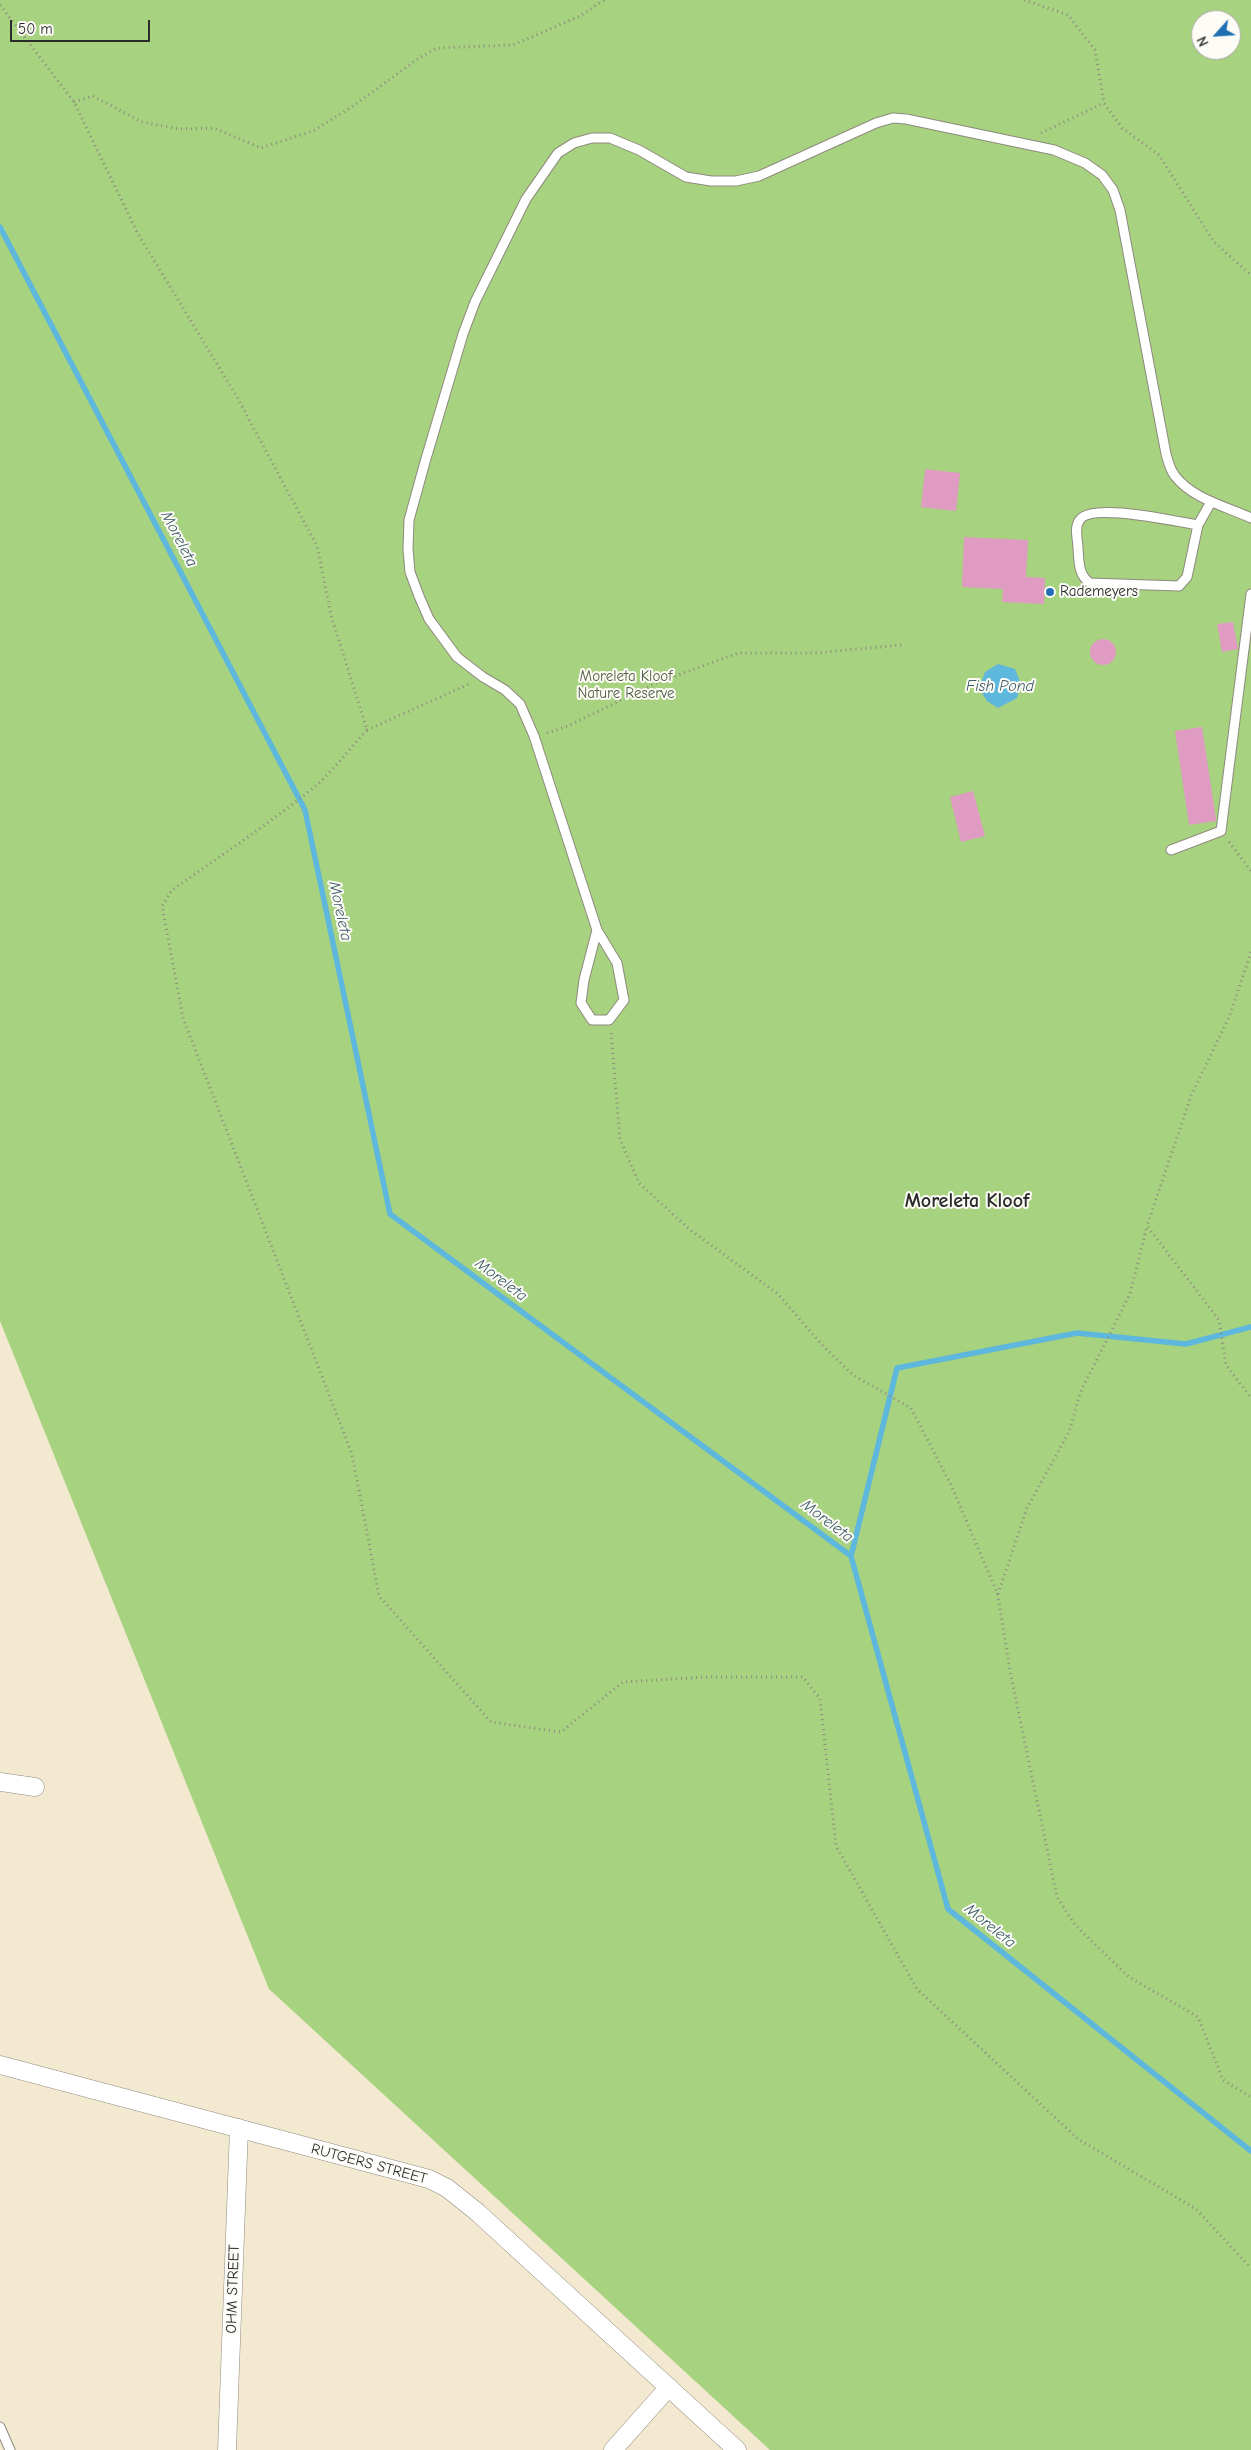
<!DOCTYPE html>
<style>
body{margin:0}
#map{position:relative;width:1251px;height:2450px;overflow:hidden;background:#f3e9d1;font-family:"Comic Neue",sans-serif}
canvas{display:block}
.north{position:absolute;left:1191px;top:10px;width:50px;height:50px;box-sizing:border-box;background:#fdfcf7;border:1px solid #a9a8a5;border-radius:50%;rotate:244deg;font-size:14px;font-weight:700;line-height:20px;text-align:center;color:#2b2b2b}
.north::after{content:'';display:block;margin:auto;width:18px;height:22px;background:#1f6fb2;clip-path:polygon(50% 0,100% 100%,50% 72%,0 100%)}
.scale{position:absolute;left:10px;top:20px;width:140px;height:22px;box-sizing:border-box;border:2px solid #2b2b2b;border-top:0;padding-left:6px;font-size:15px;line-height:18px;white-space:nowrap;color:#2b2b2b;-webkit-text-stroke:4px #fdfcf7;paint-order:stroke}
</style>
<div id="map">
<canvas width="1251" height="2450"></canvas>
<div class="north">N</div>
<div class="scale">50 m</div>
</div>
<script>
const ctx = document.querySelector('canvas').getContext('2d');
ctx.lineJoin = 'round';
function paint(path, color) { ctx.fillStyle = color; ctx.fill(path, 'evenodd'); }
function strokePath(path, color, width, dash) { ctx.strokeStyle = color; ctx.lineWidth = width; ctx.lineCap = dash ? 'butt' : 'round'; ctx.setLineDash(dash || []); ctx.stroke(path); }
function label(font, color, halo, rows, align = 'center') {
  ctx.font = font + ' "Comic Neue",sans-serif'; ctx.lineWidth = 4; ctx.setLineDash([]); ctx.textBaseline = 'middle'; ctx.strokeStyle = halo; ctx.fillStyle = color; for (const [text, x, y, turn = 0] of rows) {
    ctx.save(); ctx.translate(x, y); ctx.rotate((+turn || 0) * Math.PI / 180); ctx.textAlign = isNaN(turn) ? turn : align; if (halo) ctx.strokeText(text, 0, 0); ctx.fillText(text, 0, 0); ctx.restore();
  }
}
paint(new Path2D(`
 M 0,0 L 1251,0 L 1251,2450 L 770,2450 L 269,1989 L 0,1321 ZM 1201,20 L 1231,20 L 1231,50 L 1201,50 Z`), '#a7d27f');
paint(new Path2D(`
 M 998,664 L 1015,669 L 1021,684 L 1017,698 L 998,708 L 987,701 L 979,688 L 985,672 Z`), '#5eb7dc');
strokePath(new Path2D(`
 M 0,227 L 305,810 L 390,1214 L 851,1556 L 948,1909 L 1251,2151
 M 851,1556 L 897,1368 L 1077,1333 L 1186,1344 L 1251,1327`), '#5eb7dc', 5.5);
paint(new Path2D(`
 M 925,469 L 960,473 L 956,511 L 921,507 Z
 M 964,537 L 1028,540 L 1026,577 L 1045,578 L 1044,604 L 1002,602 L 1003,589 L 962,587 Z
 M 1233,622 L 1238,649 L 1222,652 L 1217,624 Z
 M1090 652a13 13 0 1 1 26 0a13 13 0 1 1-26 0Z
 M 1202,727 L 1216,819 L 1216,821 L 1189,825 L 1175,731 Z
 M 973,791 L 985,836 L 961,842 L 950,797 Z`), '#df9bc1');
const service = new Path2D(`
 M 1198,525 C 1177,522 1089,501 1079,521 C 1074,529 1078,540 1078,548 C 1079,561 1078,575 1090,583 L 1179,586 L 1187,577 L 1198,525 L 1211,502
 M 1171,850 L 1221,831 L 1251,594
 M 597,930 L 584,980 L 581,1003 L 592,1020 L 609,1020 L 624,1000 L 617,963 L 597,930 L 534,736 L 520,704 L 505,690 L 483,677 L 457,657 L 429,619 L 419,596 L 410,572 L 408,549 L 409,520 L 425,462 L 463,334 L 475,302 L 526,199 L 558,153 L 574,143 L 592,138 L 610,138 L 639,150 L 686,177 L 711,181 L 736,181 L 759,176 L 876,123 L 893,118 L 906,119 L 1054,150 L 1085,163 L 1102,175 L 1113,190 L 1120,210 L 1166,454 C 1168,461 1170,470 1175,476 C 1193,499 1225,506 1251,518
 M 0,2427 L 10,2450`);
const minor = new Path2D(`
 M 0,1782 L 35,1787
 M 0,2065 L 429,2179 L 447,2188 L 477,2212 L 737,2450
 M 227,2450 L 239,2128
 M 613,2450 L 669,2387`);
strokePath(service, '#8f8a7e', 11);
strokePath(minor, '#8f8a7e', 19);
strokePath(new Path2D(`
 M 1024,0 L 1068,15 L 1095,50 L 1104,103 L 1122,128 L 1159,155 L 1214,242 L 1251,275
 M 0,5 L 74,102 L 138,234 L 237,397 L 317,546 L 331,615 L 367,730 C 349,749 332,773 312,789 C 267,825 219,857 172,890 L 162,906 L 183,1018 L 352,1454 L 379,1596 L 491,1722 L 561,1732 L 623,1682 L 706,1677 L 803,1677 L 820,1699 L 836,1846 L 917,1989 L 1078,2139 L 1196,2209 L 1251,2268
 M 74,102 L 93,96 L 142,122 L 179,129 L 214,128 L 261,148 L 313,131 L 356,104 L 419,58 L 437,48 L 513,45 L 580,16 L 604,0
 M 1041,133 L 1104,103
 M 367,730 L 471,683
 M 547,733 L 568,726 L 654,684 L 738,653 L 815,653 L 902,645
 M 1229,842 L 1251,871
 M 1251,952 L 1230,1015 L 1191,1096 L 1147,1226 L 1219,1320 L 1226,1365 L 1251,1398
 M 611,1033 L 620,1139 L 639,1183 L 689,1229 L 778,1294 L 822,1345 L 853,1375 L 911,1408 L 951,1485 L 998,1595 L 1010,1671 L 1057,1897 L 1075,1925 L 1129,1977 L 1198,2017 L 1223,2080 L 1251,2097
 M 998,1594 L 1027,1508 L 1069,1432 L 1080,1393 L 1130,1294 L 1147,1226`), '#8f8a7e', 3, [1, 4]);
strokePath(service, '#fff', 9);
strokePath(minor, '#fff', 18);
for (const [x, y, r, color] of [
 [1050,592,5,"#1f6fb2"]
]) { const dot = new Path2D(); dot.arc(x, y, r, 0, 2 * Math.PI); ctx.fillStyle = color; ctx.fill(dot); strokePath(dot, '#fdfcf7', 2); }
label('15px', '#2b2b2b', '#fdfcf7', [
 ["Rademeyers",1060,592]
], 'left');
label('15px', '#505d44', '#fdfcf7', [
 ["Moreleta Kloof",626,677],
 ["Nature Reserve",626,694]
]);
label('15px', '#2b2b2b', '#fdfcf7', [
 ["RUTGERS STREET",369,2164,15],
 ["OHM STREET",233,2289,-88]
]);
label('italic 16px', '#3d5c69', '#fdfcf7', [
 ["Moreleta",179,539,62],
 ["Fish Pond",1000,686],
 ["Moreleta",340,911,78],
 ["Moreleta",501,1280,37],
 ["Moreleta",827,1521,37],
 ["Moreleta",990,1926,39]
]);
label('bold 20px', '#2b2b2b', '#fdfcf7', [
 ["Moreleta Kloof",967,1201]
]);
</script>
